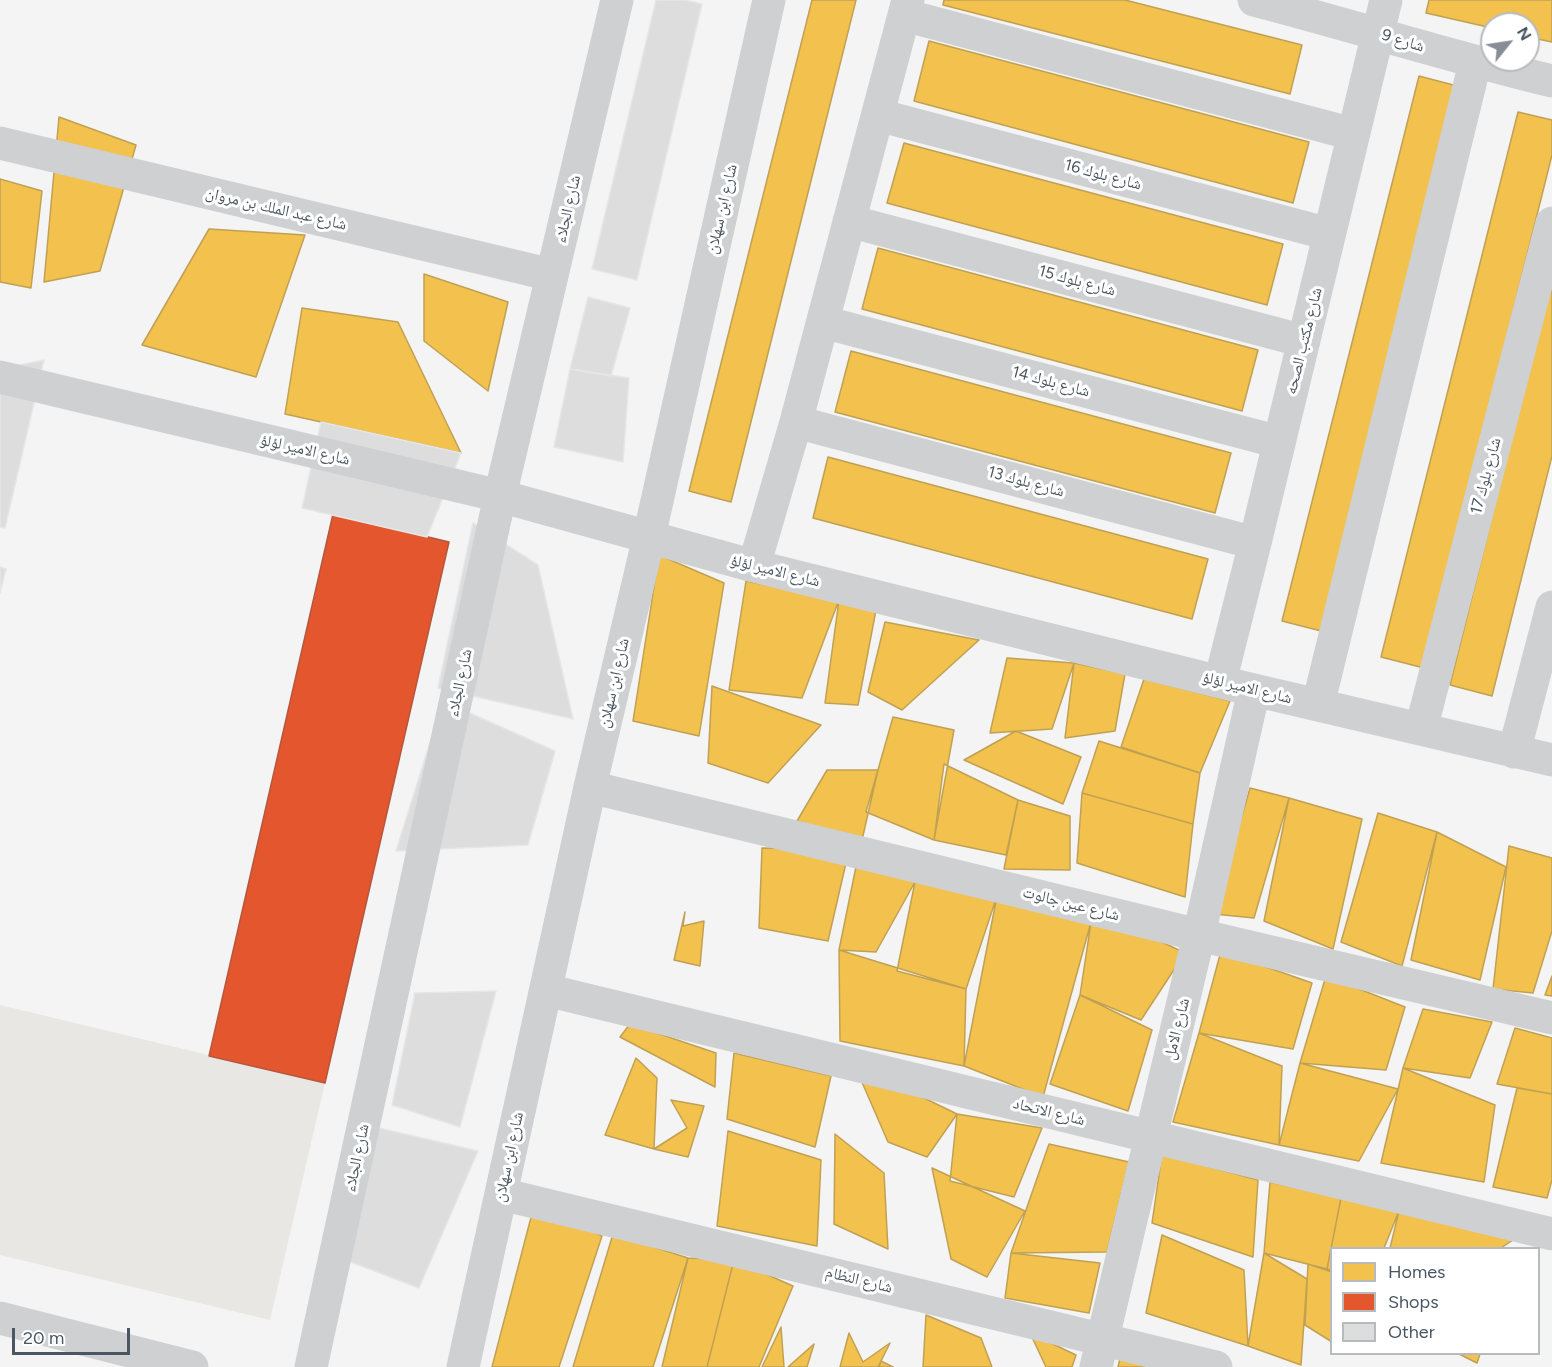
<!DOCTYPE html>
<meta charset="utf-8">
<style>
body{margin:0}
#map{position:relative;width:1552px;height:1367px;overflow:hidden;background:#f4f4f4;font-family:Figtree,sans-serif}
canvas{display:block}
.legend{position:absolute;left:1330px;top:1247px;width:210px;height:108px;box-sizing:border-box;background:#fff;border:2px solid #b7bbc0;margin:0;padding:8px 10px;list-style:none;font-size:18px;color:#4a5661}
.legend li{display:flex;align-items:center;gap:12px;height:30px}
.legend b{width:30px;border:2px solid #b7bbc0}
.north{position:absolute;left:1480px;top:12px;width:60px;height:60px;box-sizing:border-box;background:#fff;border:2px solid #b7bbc0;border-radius:50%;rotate:60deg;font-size:16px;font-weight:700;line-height:24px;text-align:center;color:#4a5661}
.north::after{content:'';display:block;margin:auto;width:21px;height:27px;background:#868d94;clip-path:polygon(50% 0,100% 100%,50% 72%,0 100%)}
.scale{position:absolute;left:12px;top:1328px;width:118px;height:27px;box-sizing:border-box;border:3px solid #4a5661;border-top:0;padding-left:8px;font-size:18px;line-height:21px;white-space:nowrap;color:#4a5661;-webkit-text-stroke:4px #fff;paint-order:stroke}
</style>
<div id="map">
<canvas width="1552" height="1367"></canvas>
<ul class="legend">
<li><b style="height:16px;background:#f2c14e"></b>Homes</li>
<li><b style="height:16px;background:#e4572e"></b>Shops</li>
<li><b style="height:16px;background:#ddddde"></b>Other</li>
</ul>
<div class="north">N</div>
<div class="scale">20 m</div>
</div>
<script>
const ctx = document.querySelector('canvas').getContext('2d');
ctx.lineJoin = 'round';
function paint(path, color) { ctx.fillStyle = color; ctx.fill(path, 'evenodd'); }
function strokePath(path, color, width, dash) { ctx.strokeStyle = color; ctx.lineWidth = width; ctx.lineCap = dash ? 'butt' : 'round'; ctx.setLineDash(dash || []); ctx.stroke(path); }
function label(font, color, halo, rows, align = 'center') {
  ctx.font = font + ' Figtree,"Noto Naskh Arabic",sans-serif'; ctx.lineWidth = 6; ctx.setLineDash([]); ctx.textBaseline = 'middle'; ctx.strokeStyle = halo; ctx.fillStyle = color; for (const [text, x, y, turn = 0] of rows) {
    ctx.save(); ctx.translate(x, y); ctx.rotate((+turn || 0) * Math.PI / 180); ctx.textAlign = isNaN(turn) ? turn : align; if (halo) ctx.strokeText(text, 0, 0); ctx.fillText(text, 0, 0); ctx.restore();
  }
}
paint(new Path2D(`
 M 0,1005 L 325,1083 L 270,1320 L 0,1255 Z`), '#e8e7e3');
const homes = new Path2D(`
 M 812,0 L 856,0 L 731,502 L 689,491 Z
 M 944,0 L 1125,0 L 1302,45 L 1290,94 L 943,5 Z
 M 1429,0 L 1552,0 L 1552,42 L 1528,37 L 1528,24 L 1492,24 L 1492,28 L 1426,13 Z
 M 929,41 L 1309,142 L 1293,203 L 914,101 Z
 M 1419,76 L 1461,87 L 1325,632 L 1282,621 Z
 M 1518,112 L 1552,120 L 1552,155 L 1424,668 L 1381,657 Z
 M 59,117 L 136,145 L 100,271 L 44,282 Z
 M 904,143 L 1283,244 L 1267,305 L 887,203 Z
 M 0,179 L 42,191 L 31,288 L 0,282 Z
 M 209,229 L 305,235 L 256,377 L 142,345 Z
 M 878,248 L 1258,350 L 1242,411 L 862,309 Z
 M 424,274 L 508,302 L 488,391 L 424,341 Z
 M 1552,277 L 1552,456 L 1492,696 L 1450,685 Z
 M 302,308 L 398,322 L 461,453 L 285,414 Z
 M 851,351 L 1231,453 L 1215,513 L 835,412 Z
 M 828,457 L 1208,559 L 1192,619 L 813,518 Z
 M 659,555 L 724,583 L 699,736 L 633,721 Z
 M 746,581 L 839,600 L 802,698 L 729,690 Z
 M 839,600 L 876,610 L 858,705 L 825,703 Z
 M 885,622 L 979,640 L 902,710 L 868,692 Z
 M 1007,658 L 1074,663 L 1052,729 L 990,733 Z
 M 1074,663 L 1125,674 L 1115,731 L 1065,738 Z
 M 1144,679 L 1230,701 L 1200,773 L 1121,747 Z
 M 712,686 L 821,725 L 768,783 L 708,763 Z
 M 893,717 L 954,730 L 934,840 L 866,812 Z
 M 1016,731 L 1081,757 L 1063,804 L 964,760 Z
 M 1099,741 L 1200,773 L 1193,824 L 1082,793 Z
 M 944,764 L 1018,800 L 1006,855 L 934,840 Z
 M 827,770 L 878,770 L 862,840 L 797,821 Z
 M 1250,788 L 1289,798 L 1254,918 L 1214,914 Z
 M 1082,793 L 1193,824 L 1185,897 L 1077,863 Z
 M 1289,798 L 1362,819 L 1333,949 L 1264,921 Z
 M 1018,800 L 1070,816 L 1070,870 L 1004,869 Z
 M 1378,813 L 1437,832 L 1402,966 L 1341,942 Z
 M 1437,832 L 1506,867 L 1480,980 L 1411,960 Z
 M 1509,846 L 1552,858 L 1552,931 L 1533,993 L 1493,989 Z
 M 762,848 L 849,850 L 828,941 L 759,928 Z
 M 859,852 L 915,882 L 876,952 L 839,950 Z
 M 918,867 L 997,896 L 966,989 L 897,971 Z
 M 997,896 L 1091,922 L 1043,1097 L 964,1066 Z
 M 1093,909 L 1185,953 L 1141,1020 L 1080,995 Z
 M 685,912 L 683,926 L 704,921 L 700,966 L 674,960 Z
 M 839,950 L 966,989 L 964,1066 L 840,1041 Z
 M 1221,951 L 1312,983 L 1293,1049 L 1199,1033 Z
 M 1326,976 L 1405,1007 L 1386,1070 L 1300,1063 Z
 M 1552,976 L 1552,996 L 1545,995 Z
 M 1080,995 L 1152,1030 L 1128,1111 L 1050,1084 Z
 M 1423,1009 L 1492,1022 L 1470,1078 L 1403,1068 Z
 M 630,1024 L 716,1053 L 715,1087 L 620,1037 Z
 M 1515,1028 L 1552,1038 L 1552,1094 L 1497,1084 Z
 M 1199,1033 L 1282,1066 L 1279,1145 L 1173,1122 Z
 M 734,1053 L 831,1076 L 815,1147 L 727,1119 Z
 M 636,1058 L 657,1078 L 654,1149 L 605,1135 Z
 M 1300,1063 L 1398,1089 L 1359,1161 L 1279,1145 Z
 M 854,1064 L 957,1114 L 927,1157 L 888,1142 Z
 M 1403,1068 L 1495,1105 L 1484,1182 L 1381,1163 Z
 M 1517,1088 L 1552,1094 L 1552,1180 L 1547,1198 L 1493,1187 Z
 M 671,1100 L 704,1106 L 688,1157 L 654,1149 L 687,1128 Z
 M 957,1114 L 1042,1128 L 1014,1197 L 950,1181 Z
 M 728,1131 L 821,1160 L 817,1246 L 717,1226 Z
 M 835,1134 L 884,1173 L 888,1249 L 834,1224 Z
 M 1049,1144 L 1129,1162 L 1107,1252 L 1011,1253 Z
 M 1162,1154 L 1258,1180 L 1253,1257 L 1152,1223 Z
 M 932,1168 L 1025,1211 L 987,1277 L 951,1259 Z
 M 1270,1182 L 1341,1198 L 1327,1269 L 1264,1253 Z
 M 1341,1198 L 1399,1211 L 1384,1248 L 1332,1248 L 1332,1270 L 1327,1269 Z
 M 535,1202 L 602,1236 L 559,1367 L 492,1367 Z
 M 1399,1211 L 1513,1240 L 1501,1248 L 1390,1248 Z
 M 613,1234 L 688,1258 L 653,1367 L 573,1367 Z
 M 1162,1235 L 1244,1270 L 1248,1346 L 1146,1313 Z
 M 1011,1253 L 1100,1263 L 1089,1313 L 1005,1298 Z
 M 1264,1253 L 1307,1279 L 1301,1365 L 1248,1346 Z
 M 688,1258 L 734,1260 L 707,1367 L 662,1367 Z
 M 734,1260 L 793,1286 L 759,1367 L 707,1367 Z
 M 1308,1264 L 1332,1272 L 1332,1342 L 1305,1325 Z
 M 926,1315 L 981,1338 L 992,1367 L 923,1367 Z
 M 781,1327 L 784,1367 L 762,1367 Z
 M 849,1333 L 863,1362 L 890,1343 L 878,1367 L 840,1367 Z
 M 1030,1333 L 1076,1355 L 1072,1367 L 1046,1367 Z
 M 814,1344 L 807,1367 L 788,1367 Z
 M 1121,1354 L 1159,1367 L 1118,1367 Z
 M 1459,1354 L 1480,1354 L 1477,1363 Z
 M 881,1361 L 893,1367 L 879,1367 Z`);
paint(homes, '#f2c14e');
strokePath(homes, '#c0a154', 1.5);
const shops = new Path2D(`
 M 333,514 L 449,542 L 325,1083 L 209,1056 Z`);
paint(shops, '#e4572e');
strokePath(shops, '#b6573d', 1.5);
const building = new Path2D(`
 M 656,0 L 685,0 L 702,4 L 637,280 L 592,269 Z
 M 588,297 L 630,308 L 611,376 L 570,369 Z
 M 44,360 L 5,528 L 0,527 L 0,369 Z
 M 570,369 L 629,378 L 623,462 L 554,447 Z
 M 321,422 L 461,453 L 427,537 L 302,508 Z
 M 473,523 L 538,565 L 573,719 L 438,688 Z
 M 0,567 L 6,569 L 0,593 Z
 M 443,701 L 555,751 L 528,845 L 396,851 Z
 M 496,991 L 460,1127 L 392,1105 L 415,993 Z
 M 379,1128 L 478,1151 L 419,1288 L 335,1256 Z`);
paint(building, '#ddddde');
strokePath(building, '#e5e6e7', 1.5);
strokePath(new Path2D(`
 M 1254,0 C 1354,26 1452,57 1552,81
 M 904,15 L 1353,134
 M 878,115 L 1329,234
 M 0,143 L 552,275
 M 849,221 L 1304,341
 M 823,322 L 1279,442
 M 0,377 L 500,496 L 754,566 L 1220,682 L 1552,760
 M 796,422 L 1255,543
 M 754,566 L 796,422 L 908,0
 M 1220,682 L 1255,543 L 1386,0
 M 1318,705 L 1475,63
 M 1421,729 L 1552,223
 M 1514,752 L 1552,607
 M 590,787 L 1199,935 L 1552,1018
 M 546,990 L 1552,1234
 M 501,1194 L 1216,1367
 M 0,1318 L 192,1367
 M 311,1367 L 500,496 L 617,0
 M 463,1367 L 590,787 L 649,537 L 769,0
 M 1096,1367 L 1199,935 L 1254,690`), '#ced0d2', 33);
label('16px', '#4a5661', '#fff', [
 ["شارع 9",1403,41,17],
 ["شارع بلوك 16",1103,175,15],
 ["شارع عبد الملك بن مروان",276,209,13],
 ["شارع الجلاء",568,209,-77],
 ["شارع ابن سهلان",722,209,-77],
 ["شارع بلوك 15",1077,281,15],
 ["شارع مكتب الصحه",1304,341,-76],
 ["شارع بلوك 14",1051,382,15],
 ["شارع الامير لؤلؤ",305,450,13],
 ["شارع بلوك 17",1486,476,-75],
 ["شارع بلوك 13",1026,482,15],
 ["شارع الامير لؤلؤ",775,571,14],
 ["شارع الجلاء",460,683,-78],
 ["شارع ابن سهلان",614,683,-77],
 ["شارع الامير لؤلؤ",1247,688,14],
 ["شارع عين جالوت",1071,904,14],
 ["شارع الامل",1177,1029,-76],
 ["شارع الاتحاد",1049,1112,14],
 ["شارع ابن سهلان",509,1157,-78],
 ["شارع الجلاء",357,1158,-78],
 ["شارع النظام",859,1280,14]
]);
</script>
